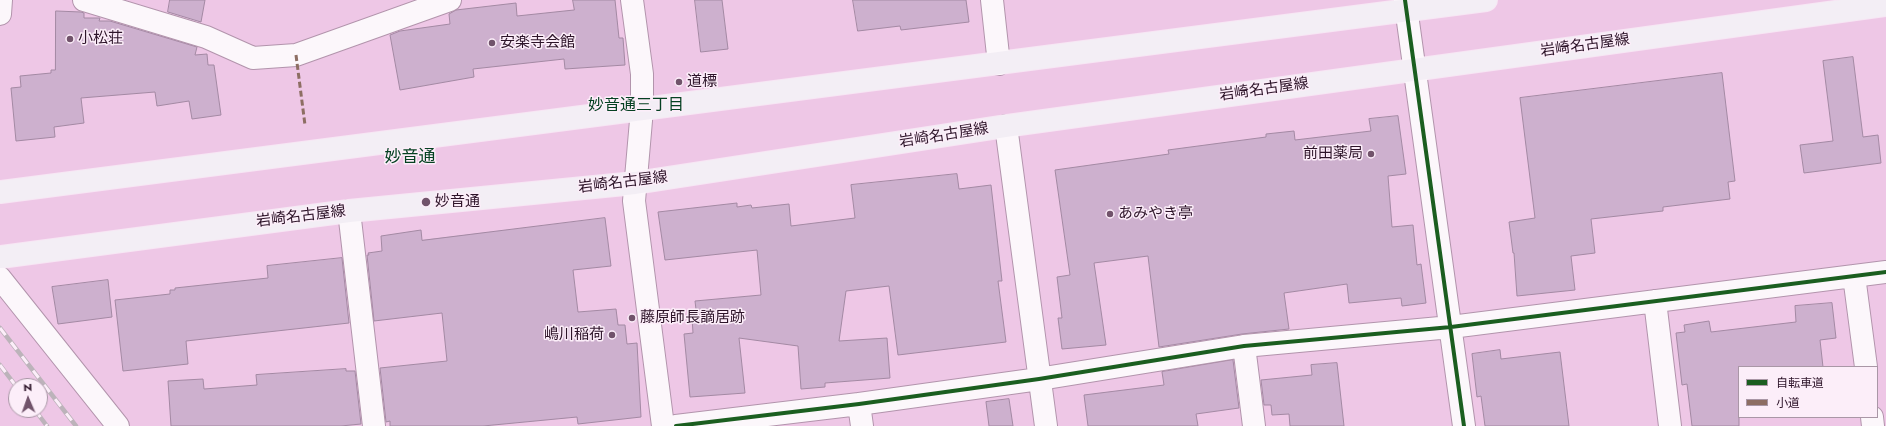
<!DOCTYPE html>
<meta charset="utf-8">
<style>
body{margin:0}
#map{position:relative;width:1886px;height:426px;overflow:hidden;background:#eec7e6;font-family:Jost,"Noto Sans JP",sans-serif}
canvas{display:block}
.legend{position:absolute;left:1738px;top:366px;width:140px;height:52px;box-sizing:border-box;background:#fceef9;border:1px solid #a997a6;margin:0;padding:5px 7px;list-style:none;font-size:12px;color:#2d1429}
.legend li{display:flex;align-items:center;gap:8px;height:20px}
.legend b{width:20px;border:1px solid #a997a6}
.north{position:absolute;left:8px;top:378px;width:40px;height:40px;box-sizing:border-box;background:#fceef9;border:1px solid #a997a6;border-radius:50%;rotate:358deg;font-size:11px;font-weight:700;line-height:16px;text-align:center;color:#2d1429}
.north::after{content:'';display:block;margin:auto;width:14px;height:18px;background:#71536b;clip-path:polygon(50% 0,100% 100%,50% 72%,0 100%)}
</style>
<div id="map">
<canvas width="1886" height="426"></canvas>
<ul class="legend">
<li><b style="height:5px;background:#1b5e20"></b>自転車道</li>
<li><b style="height:5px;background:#8d6e63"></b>小道</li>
</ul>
<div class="north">N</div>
</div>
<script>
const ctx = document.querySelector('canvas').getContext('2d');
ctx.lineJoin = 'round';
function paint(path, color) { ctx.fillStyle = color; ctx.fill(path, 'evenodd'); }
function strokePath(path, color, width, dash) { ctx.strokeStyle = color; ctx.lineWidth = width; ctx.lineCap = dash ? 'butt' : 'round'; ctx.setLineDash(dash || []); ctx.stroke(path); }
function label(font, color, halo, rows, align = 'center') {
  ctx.font = font + ' Jost,"Noto Sans JP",sans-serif'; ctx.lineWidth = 3; ctx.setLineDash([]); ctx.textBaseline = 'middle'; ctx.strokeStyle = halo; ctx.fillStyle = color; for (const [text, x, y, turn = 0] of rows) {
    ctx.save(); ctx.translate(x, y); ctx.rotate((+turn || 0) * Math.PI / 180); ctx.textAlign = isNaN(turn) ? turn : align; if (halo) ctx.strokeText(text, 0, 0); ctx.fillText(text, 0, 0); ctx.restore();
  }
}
const building = new Path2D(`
 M 170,0 L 205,0 L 201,22 L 168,12 Z
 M 573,0 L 615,0 L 619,38 L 623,38 L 625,65 L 565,69 L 564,59 L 473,69 L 474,77 L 400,90 L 390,35 L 400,31 L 450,24 L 449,14 L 456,10 L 516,3 L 517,16 L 574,10 Z
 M 695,0 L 722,0 L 728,49 L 701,52 Z
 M 853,0 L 966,0 L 969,22 L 901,30 L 900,26 L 858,31 Z
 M 56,11 L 81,12 L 84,13 L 84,18 L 100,18 L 99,21 L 110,21 L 197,47 L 195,55 L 207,54 L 208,65 L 214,65 L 221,115 L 192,119 L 189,101 L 157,106 L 155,92 L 81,98 L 84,123 L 54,127 L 55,137 L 16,141 L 11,88 L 21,87 L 20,76 L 51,73 L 51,70 L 55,70 Z
 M 1853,57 L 1863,137 L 1878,135 L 1881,163 L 1804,173 L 1800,145 L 1833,141 L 1823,61 Z
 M 1722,73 L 1735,181 L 1728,182 L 1730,199 L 1663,207 L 1663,211 L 1591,219 L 1595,253 L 1571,256 L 1575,290 L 1517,296 L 1514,253 L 1513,253 L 1509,222 L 1535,218 L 1520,98 Z
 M 1398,116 L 1406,174 L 1388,176 L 1392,227 L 1413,225 L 1417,265 L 1421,264 L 1426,303 L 1402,306 L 1401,298 L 1349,303 L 1347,284 L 1284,293 L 1289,329 L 1242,334 L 1159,347 L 1148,256 L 1094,263 L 1106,345 L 1062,349 L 1058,318 L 1062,318 L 1057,277 L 1070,275 L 1055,170 L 1169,154 L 1168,150 L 1266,137 L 1266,134 L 1294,131 L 1295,140 L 1371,131 L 1369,119 Z
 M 957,174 L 959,189 L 991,185 L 1002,281 L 998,281 L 1006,342 L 898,355 L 889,286 L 846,291 L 839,341 L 887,338 L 890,378 L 825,383 L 825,387 L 801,389 L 798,346 L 739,338 L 745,393 L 690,397 L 684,334 L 693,333 L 692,318 L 697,318 L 695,301 L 761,295 L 757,250 L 665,260 L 658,212 L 737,203 L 737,207 L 751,205 L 752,208 L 789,204 L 791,226 L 855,218 L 851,185 Z
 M 605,218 L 611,266 L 573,270 L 578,312 L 616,309 L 618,325 L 625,325 L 627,344 L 637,343 L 641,417 L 578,424 L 577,417 L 483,426 L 390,426 L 390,421 L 386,422 L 380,368 L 447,361 L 442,313 L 374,321 L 367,255 L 369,255 L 368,253 L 382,251 L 381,236 L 421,230 L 422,240 Z
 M 342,258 L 349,323 L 186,341 L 188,364 L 123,371 L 115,300 L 170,294 L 170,290 L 175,290 L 175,288 L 268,278 L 267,266 Z
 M 108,280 L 112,317 L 58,324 L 52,287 Z
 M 1832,303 L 1836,338 L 1820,340 L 1823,367 L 1739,367 L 1739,426 L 1692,426 L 1687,384 L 1682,385 L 1676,333 L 1685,332 L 1684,325 L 1709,321 L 1711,332 L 1796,322 L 1795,306 Z
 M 1500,350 L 1501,359 L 1560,352 L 1569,426 L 1485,426 L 1481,396 L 1477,397 L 1472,354 Z
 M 1233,360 L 1239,408 L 1196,414 L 1198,426 L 1088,426 L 1084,395 L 1164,385 L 1162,372 Z
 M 1337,363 L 1344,426 L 1290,426 L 1289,414 L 1272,415 L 1271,405 L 1264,405 L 1261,380 L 1312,375 L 1311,365 Z
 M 346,369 L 346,371 L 355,371 L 361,424 L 341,426 L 171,426 L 168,381 L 203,379 L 204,389 L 257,385 L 256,375 Z
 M 1009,399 L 1013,426 L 989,426 L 986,402 Z`);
paint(building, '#cdb0ce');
strokePath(building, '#a389a3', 1);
const minor = new Path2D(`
 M 84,0 L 206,37 L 253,58 L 296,55 L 450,0
 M 632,0 L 642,74 L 642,109 L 634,201 L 663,426
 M 992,0 L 999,64
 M 1405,0 L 1464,426
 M 0,14 L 1,0
 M 1006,126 L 1046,426
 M 349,211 L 374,426
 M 1854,276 L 1866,367
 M 0,278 L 118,426
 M 1655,301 L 1670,426
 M 1244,346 L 1254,426
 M 859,404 L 862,426
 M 1872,417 L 1873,426
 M 676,426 L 859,404 L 1039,379 L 1244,346 L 1451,327 L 1886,272`);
const major = new Path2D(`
 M 0,192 L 1486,0
 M 0,257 L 349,211 L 635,183 L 1006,126 L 1886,5`);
strokePath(minor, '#b294ac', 24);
strokePath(major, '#f7e6f4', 24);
strokePath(minor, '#fcf7fb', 22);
strokePath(major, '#f3eef5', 22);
const rail = new Path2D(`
 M 0,328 L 76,426
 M 0,365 L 16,386
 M 35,410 L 47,426`);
strokePath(rail, '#bcb3ba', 4.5);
strokePath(rail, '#fceef9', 3, [9]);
strokePath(new Path2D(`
 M 296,55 L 305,125`), '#8d6e63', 3, [6, 3]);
strokePath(new Path2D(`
 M 1405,0 L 1464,426
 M 676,426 L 859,404 L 1039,379 L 1244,346 L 1451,327 L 1886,272`), '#1b5e20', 4);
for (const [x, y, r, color] of [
 [70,39,4,"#71536b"],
 [492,43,4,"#71536b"],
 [679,82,4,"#71536b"],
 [1371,154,4,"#71536b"],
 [426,202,5,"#71536b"],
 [1110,214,4,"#71536b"],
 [632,318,4,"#71536b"],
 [612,335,4,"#71536b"]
]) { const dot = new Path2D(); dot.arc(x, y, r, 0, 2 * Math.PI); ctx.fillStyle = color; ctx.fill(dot); strokePath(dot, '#fceef9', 1.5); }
label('15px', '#2d1429', '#fceef9', [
 ["小松荘",78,39],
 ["安楽寺会館",500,43],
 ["道標",687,82],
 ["前田薬局",1363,154,"right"],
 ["妙音通",435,202],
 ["あみやき亭",1118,214],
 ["藤原師長謫居跡",640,318],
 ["嶋川稲荷",604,335,"right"]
], 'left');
label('15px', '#2d1429', '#fceef9', [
 ["岩崎名古屋線",1585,46,-8],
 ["岩崎名古屋線",1264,90,-8],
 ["岩崎名古屋線",944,136,-9],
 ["岩崎名古屋線",623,183,-7],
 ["岩崎名古屋線",301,217,-7]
]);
label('16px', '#054122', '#fceef9', [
 ["妙音通三丁目",636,106]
]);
label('17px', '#054122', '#fceef9', [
 ["妙音通",410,158]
]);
</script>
